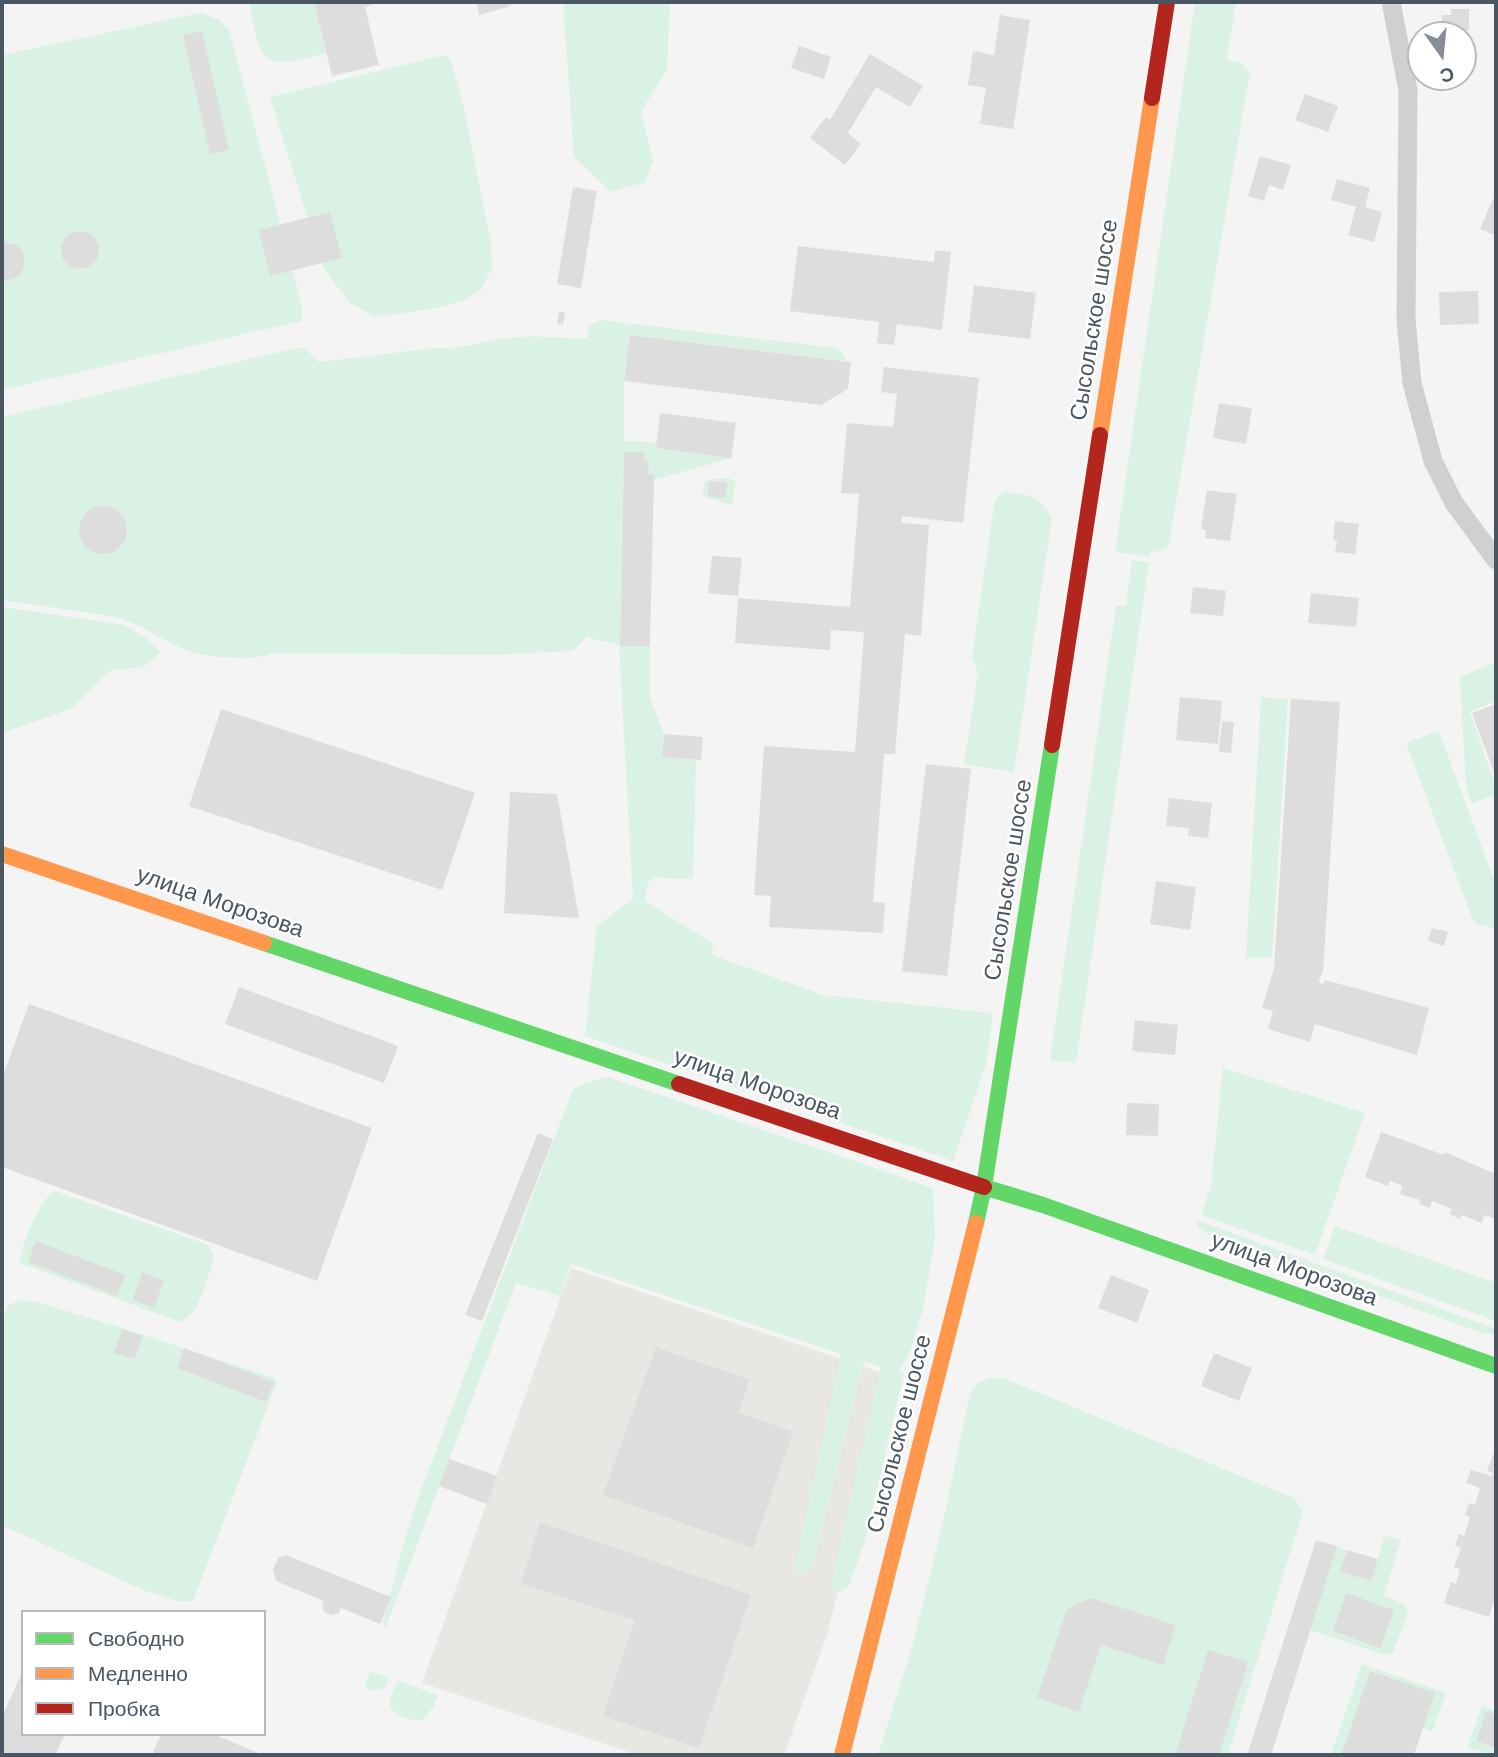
<!DOCTYPE html>
<meta charset="utf-8">
<style>
body{margin:0}
#map{position:relative;width:1498px;height:1757px;overflow:hidden;background:#f4f4f4;font-family:Arial,sans-serif}
canvas{display:block}
.frame{position:absolute;inset:0;border:4px solid #4a5661;pointer-events:none}
.legend{position:absolute;left:21px;top:1610px;width:245px;height:126px;box-sizing:border-box;background:#fff;border:2px solid #b7bbc0;margin:0;padding:9px 12px;list-style:none;font-size:21px;color:#4a5661}
.legend li{display:flex;align-items:center;gap:14px;height:35px}
.legend b{width:35px;border:2px solid #b7bbc0}
.north{position:absolute;left:1407px;top:21px;width:70px;height:70px;box-sizing:border-box;background:#fff;border:2px solid #b7bbc0;border-radius:50%;rotate:165deg;font-size:19px;font-weight:700;line-height:28px;text-align:center;color:#4a5661}
.north::after{content:'';display:block;margin:auto;width:24px;height:32px;background:#868d94;clip-path:polygon(50% 0,100% 100%,50% 72%,0 100%)}
</style>
<div id="map">
<canvas width="1498" height="1757"></canvas>
<div class="frame"></div>
<ul class="legend">
<li><b style="height:9px;background:#63d668"></b>Свободно</li>
<li><b style="height:9px;background:#ff974d"></b>Медленно</li>
<li><b style="height:9px;background:#b3261e"></b>Пробка</li>
</ul>
<div class="north">С</div>
</div>
<script>
const ctx = document.querySelector('canvas').getContext('2d');
ctx.lineJoin = 'round';
function paint(path, color) { ctx.fillStyle = color; ctx.fill(path, 'evenodd'); }
function strokePath(path, color, width, dash) { ctx.strokeStyle = color; ctx.lineWidth = width; ctx.lineCap = dash ? 'butt' : 'round'; ctx.setLineDash(dash || []); ctx.stroke(path); }
function label(font, color, halo, rows, align = 'center') {
  ctx.font = font + ' Arial,sans-serif'; ctx.lineWidth = 5; ctx.setLineDash([]); ctx.textBaseline = 'middle'; ctx.strokeStyle = halo; ctx.fillStyle = color; for (const [text, x, y, turn = 0] of rows) {
    ctx.save(); ctx.translate(x, y); ctx.rotate((+turn || 0) * Math.PI / 180); ctx.textAlign = isNaN(turn) ? turn : align; if (halo) ctx.strokeText(text, 0, 0); ctx.fillText(text, 0, 0); ctx.restore();
  }
}
paint(new Path2D(`
 M 571,1268 L 891,1376 L 827,1635 L 784,1755 L 638,1755 L 422,1683 Z`), '#e8e7e3');
paint(new Path2D(`
 M 249,2 L 314,2 L 326,53 C 263,70 260,66 249,2 Z
 M 563,2 L 670,2 L 667,70 L 641,111 L 653,160 L 645,182 L 611,192 L 574,157 Z
 M 1195,2 L 1236,2 L 1227,60 L 1242,63 L 1250,72 L 1169,543 L 1166,549 L 1158,552 L 1151,550 L 1150,557 L 1115,552 Z
 M 200,13 L 218,19 L 229,30 L 299,294 L 303,312 L 301,321 L 2,390 L 2,55 Z
 M 445,55 L 451,61 L 463,103 L 491,244 L 492,268 L 481,290 L 465,300 L 437,308 L 376,317 L 350,303 L 323,268 L 270,97 Z
 M 600,320 L 836,348 L 844,355 L 846,361 L 630,335 L 624,381 L 624,441 L 655,442 L 656,448 L 731,458 L 654,480 L 648,474 L 649,462 L 644,461 L 645,452 L 624,452 L 620,645 L 650,646 L 650,697 L 664,734 L 662,757 L 696,760 L 693,879 L 654,878 L 648,882 L 645,901 L 712,943 L 713,950 L 710,952 L 715,956 L 823,995 L 993,1013 L 986,1064 L 953,1161 L 585,1036 L 597,926 L 633,899 L 619,645 C 608,641 598,642 587,636 L 573,651 L 492,655 L 272,653 C 257,662 204,657 188,651 C 163,641 141,623 114,617 C 77,610 39,606 2,600 L 2,417 L 297,348 L 306,349 L 319,362 L 434,348 C 463,350 488,339 516,337 C 541,335 564,339 588,338 L 589,326 Z
 M 728,478 L 735,481 L 732,505 L 703,496 L 704,484 L 707,480 Z
 M 1004,492 C 1029,495 1039,494 1052,518 L 1014,772 L 964,764 L 978,673 L 972,656 L 995,499 Z
 M 1132,560 L 1149,562 L 1076,1063 L 1050,1060 L 1116,606 L 1126,606 Z
 M 2,607 L 125,625 L 147,639 L 161,653 L 143,667 L 109,671 L 71,709 L 7,731 L 2,729 Z
 M 1496,662 L 1496,701 L 1470,712 L 1496,788 L 1496,795 L 1472,803 L 1466,788 L 1460,677 Z
 M 1261,697 L 1288,699 L 1272,958 L 1246,958 Z
 M 1439,731 L 1496,886 L 1496,929 L 1477,924 L 1473,920 L 1406,743 Z
 M 1223,1068 L 1365,1113 L 1315,1255 L 1201,1215 L 1211,1186 Z
 M 608,1077 L 933,1188 L 935,1238 L 923,1309 L 909,1355 L 899,1371 L 904,1373 L 865,1541 L 848,1587 L 842,1592 L 834,1590 L 831,1585 L 881,1367 L 864,1361 L 813,1565 L 809,1573 L 794,1571 L 841,1354 L 571,1264 L 560,1296 L 516,1283 L 386,1627 L 383,1625 L 383,1621 C 389,1603 392,1587 397,1569 C 404,1540 413,1513 423,1485 L 573,1089 L 585,1083 Z
 M 55,1191 L 206,1244 L 212,1250 L 214,1257 C 207,1277 201,1314 180,1322 L 20,1263 C 21,1244 39,1200 55,1191 Z
 M 1196,1220 L 1496,1329 L 1496,1334 L 1485,1334 L 1208,1234 L 1199,1229 Z
 M 1335,1226 L 1496,1283 L 1496,1321 L 1323,1259 Z
 M 21,1300 L 37,1302 L 119,1327 L 274,1378 L 277,1382 L 193,1601 L 177,1601 L 143,1590 L 2,1525 L 2,1324 L 8,1305 Z
 M 989,1378 L 1003,1378 L 1294,1498 L 1303,1511 L 1228,1755 L 878,1755 L 912,1647 L 943,1522 L 970,1393 L 978,1383 Z
 M 1390,1536 L 1401,1540 L 1384,1596 L 1404,1604 L 1408,1614 L 1393,1653 L 1385,1655 L 1310,1630 L 1337,1546 L 1347,1550 L 1341,1572 L 1371,1581 L 1384,1538 Z
 M 1362,1664 L 1446,1693 L 1432,1732 L 1423,1728 L 1434,1693 L 1370,1671 L 1341,1755 L 1331,1755 Z
 M 370,1671 L 389,1678 L 385,1688 L 369,1691 L 365,1685 Z
 M 398,1681 L 438,1695 L 434,1706 L 423,1720 C 411,1721 392,1717 390,1703 C 390,1696 395,1687 398,1681 Z
 M 1482,1706 L 1496,1711 L 1496,1755 L 1467,1748 Z`), '#d9f2e3');
paint(new Path2D(`
 M 314,2 L 382,2 L 365,7 L 379,65 L 332,76 Z
 M 476,2 L 510,2 L 511,6 L 479,15 Z
 M 1451,9 L 1469,9 L 1469,30 L 1460,30 L 1460,35 L 1442,35 L 1442,15 L 1451,15 Z
 M 1000,15 L 1030,20 L 1013,129 L 980,124 L 986,88 L 968,85 L 973,51 L 994,55 Z
 M 202,31 L 229,150 L 210,154 L 183,35 Z
 M 799,46 L 831,57 L 824,79 L 791,68 Z
 M 870,54 L 923,86 L 910,107 L 876,87 L 848,133 L 861,144 L 845,165 L 810,138 L 826,117 L 830,120 Z
 M 1305,94 L 1338,106 L 1328,132 L 1295,120 Z
 M 1260,156 L 1291,165 L 1283,190 L 1269,185 L 1264,201 L 1248,196 Z
 M 1337,179 L 1370,188 L 1365,207 L 1382,212 L 1374,242 L 1348,235 L 1356,207 L 1331,200 Z
 M 573,187 L 597,191 L 581,288 L 557,284 Z
 M 1496,192 L 1496,236 L 1480,229 Z
 M 330,212 L 342,258 L 270,276 L 259,230 Z
 M61 250a19 19 0 1 1 38 0a19 19 0 1 1-38 0Z
 M 4,242 L 17,245 L 22,250 L 25,263 L 21,274 L 16,278 L 5,281 L 2,280 L 2,243 Z
 M 798,246 L 934,262 L 935,250 L 951,252 L 942,330 L 897,324 L 894,345 L 877,343 L 879,322 L 790,311 Z
 M 974,285 L 1036,293 L 1030,339 L 968,332 Z
 M 1478,291 L 1479,324 L 1440,325 L 1439,292 Z
 M 559,312 L 565,312 L 563,325 L 557,324 Z
 M 630,335 L 851,362 L 848,389 L 821,405 L 624,381 Z
 M 884,367 L 979,378 L 963,523 L 902,516 L 901,523 L 929,525 L 921,636 L 905,634 L 895,754 L 884,754 L 873,902 L 885,903 L 883,933 L 769,927 L 771,896 L 754,895 L 764,746 L 855,752 L 864,632 L 831,630 L 830,650 L 735,643 L 738,598 L 850,607 L 859,494 L 841,493 L 847,423 L 893,427 L 897,394 L 881,392 Z
 M 1219,403 L 1252,408 L 1246,444 L 1213,438 Z
 M 660,413 L 736,423 L 731,458 L 656,448 Z
 M 624,452 L 645,452 L 644,461 L 649,461 L 648,474 L 654,474 L 650,646 L 620,646 Z
 M 709,481 L 727,483 L 725,498 L 708,496 Z
 M 1207,490 L 1237,494 L 1230,541 L 1205,538 L 1206,530 L 1201,529 Z
 M79 530a24 24 0 1 1 48 0a24 24 0 1 1-48 0Z
 M 1335,521 L 1359,524 L 1355,554 L 1335,552 L 1337,541 L 1333,540 Z
 M 712,556 L 742,558 L 738,596 L 708,593 Z
 M 1193,587 L 1226,591 L 1223,616 L 1190,613 Z
 M 1311,593 L 1359,598 L 1356,627 L 1308,623 Z
 M 1180,697 L 1222,701 L 1218,744 L 1176,740 Z
 M 1291,699 L 1340,702 L 1323,972 L 1318,982 L 1323,984 L 1325,980 L 1429,1008 L 1417,1055 L 1315,1024 L 1310,1042 L 1268,1029 L 1273,1011 L 1262,1008 L 1274,969 Z
 M 1496,704 L 1496,778 L 1472,713 Z
 M 221,709 L 475,793 L 442,890 L 189,806 Z
 M 1222,721 L 1234,722 L 1231,753 L 1219,752 Z
 M 664,734 L 703,737 L 701,760 L 662,757 Z
 M 926,764 L 971,769 L 947,976 L 902,971 Z
 M 510,792 L 557,794 L 579,918 L 504,913 Z
 M 1169,798 L 1212,803 L 1208,838 L 1188,836 L 1189,828 L 1166,826 Z
 M 1156,881 L 1196,887 L 1190,930 L 1150,924 Z
 M 1432,928 L 1448,932 L 1444,946 L 1428,941 Z
 M 239,987 L 398,1046 L 384,1083 L 225,1024 Z
 M 29,1004 L 372,1128 L 317,1281 L 2,1167 L 2,1078 Z
 M 1135,1020 L 1178,1025 L 1175,1055 L 1132,1051 Z
 M 1127,1103 L 1159,1104 L 1158,1136 L 1126,1135 Z
 M 1381,1132 L 1444,1155 L 1445,1152 L 1496,1174 L 1496,1219 L 1484,1215 L 1482,1223 L 1462,1215 L 1460,1219 L 1449,1214 L 1452,1209 L 1432,1201 L 1430,1208 L 1419,1204 L 1420,1200 L 1400,1194 L 1403,1186 L 1390,1181 L 1388,1186 L 1365,1177 Z
 M 538,1133 L 553,1139 L 482,1321 L 465,1315 Z
 M 36,1241 L 125,1275 L 117,1296 L 28,1262 Z
 M 142,1272 L 164,1280 L 154,1308 L 133,1300 Z
 M 1111,1275 L 1149,1290 L 1137,1323 L 1098,1308 Z
 M 122,1329 L 143,1336 L 135,1359 L 114,1353 Z
 M 656,1347 L 750,1380 L 738,1412 L 793,1432 L 753,1548 L 603,1495 Z
 M 184,1348 L 274,1382 L 266,1402 L 177,1368 Z
 M 1214,1353 L 1252,1368 L 1239,1401 L 1201,1386 Z
 M 1494,1452 L 1496,1453 L 1496,1594 L 1489,1617 L 1444,1603 L 1451,1582 L 1456,1584 L 1460,1569 L 1454,1567 L 1461,1548 L 1455,1546 L 1459,1534 L 1464,1536 L 1470,1517 L 1465,1515 L 1469,1503 L 1475,1505 L 1480,1488 L 1466,1483 L 1471,1470 L 1492,1476 L 1493,1473 L 1487,1471 Z
 M 449,1459 L 497,1476 L 487,1504 L 439,1486 Z
 M 540,1522 L 751,1595 L 699,1748 L 603,1716 L 635,1620 L 521,1584 Z
 M 1316,1540 L 1337,1546 L 1271,1755 L 1247,1755 Z
 M 1347,1550 L 1378,1559 L 1371,1581 L 1340,1572 Z
 M 286,1555 L 391,1597 L 380,1624 L 341,1608 L 339,1613 L 332,1615 L 324,1612 L 322,1605 L 324,1601 L 276,1581 L 273,1569 L 279,1557 Z
 M 1346,1593 L 1394,1610 L 1380,1648 L 1333,1631 Z
 M 1091,1598 L 1176,1625 L 1163,1665 L 1101,1645 L 1079,1712 L 1037,1698 L 1067,1609 Z
 M 1208,1650 L 1248,1662 L 1219,1755 L 1175,1755 Z
 M 23,1670 L 23,1734 L 65,1734 L 55,1755 L 2,1755 L 2,1717 Z
 M 1370,1671 L 1435,1693 L 1414,1755 L 1341,1755 Z
 M 1486,1711 L 1496,1715 L 1496,1748 L 1477,1741 Z
 M 161,1734 L 213,1734 L 263,1755 L 152,1755 Z`), '#ddddde');
strokePath(new Path2D(`
 M 1391,2 L 1408,90 L 1406,320 L 1412,383 L 1433,461 L 1454,503 L 1496,560`), '#ced0d2', 19);
strokePath(new Path2D(`
 M 264,943 L 679,1084
 M 984,1187 L 1043,1205 L 1496,1366
 M 976,1223 L 984,1187 L 1052,745`), '#63d668', 16);
strokePath(new Path2D(`
 M 1100,435 L 1152,98
 M 2,854 L 264,943
 M 842,1755 L 976,1223`), '#ff974d', 16);
strokePath(new Path2D(`
 M 1152,98 L 1167,2
 M 1052,745 L 1100,435
 M 679,1084 L 984,1187`), '#b3261e', 16);
label('23px', '#4a5661', '#fff', [
 ["Сысольское шоссе",1095,320,-81],
 ["Сысольское шоссе",1009,880,-81],
 ["улица Морозова",220,903,19],
 ["улица Морозова",757,1085,19],
 ["улица Морозова",1294,1270,20],
 ["Сысольское шоссе",900,1434,-76]
]);
</script>
